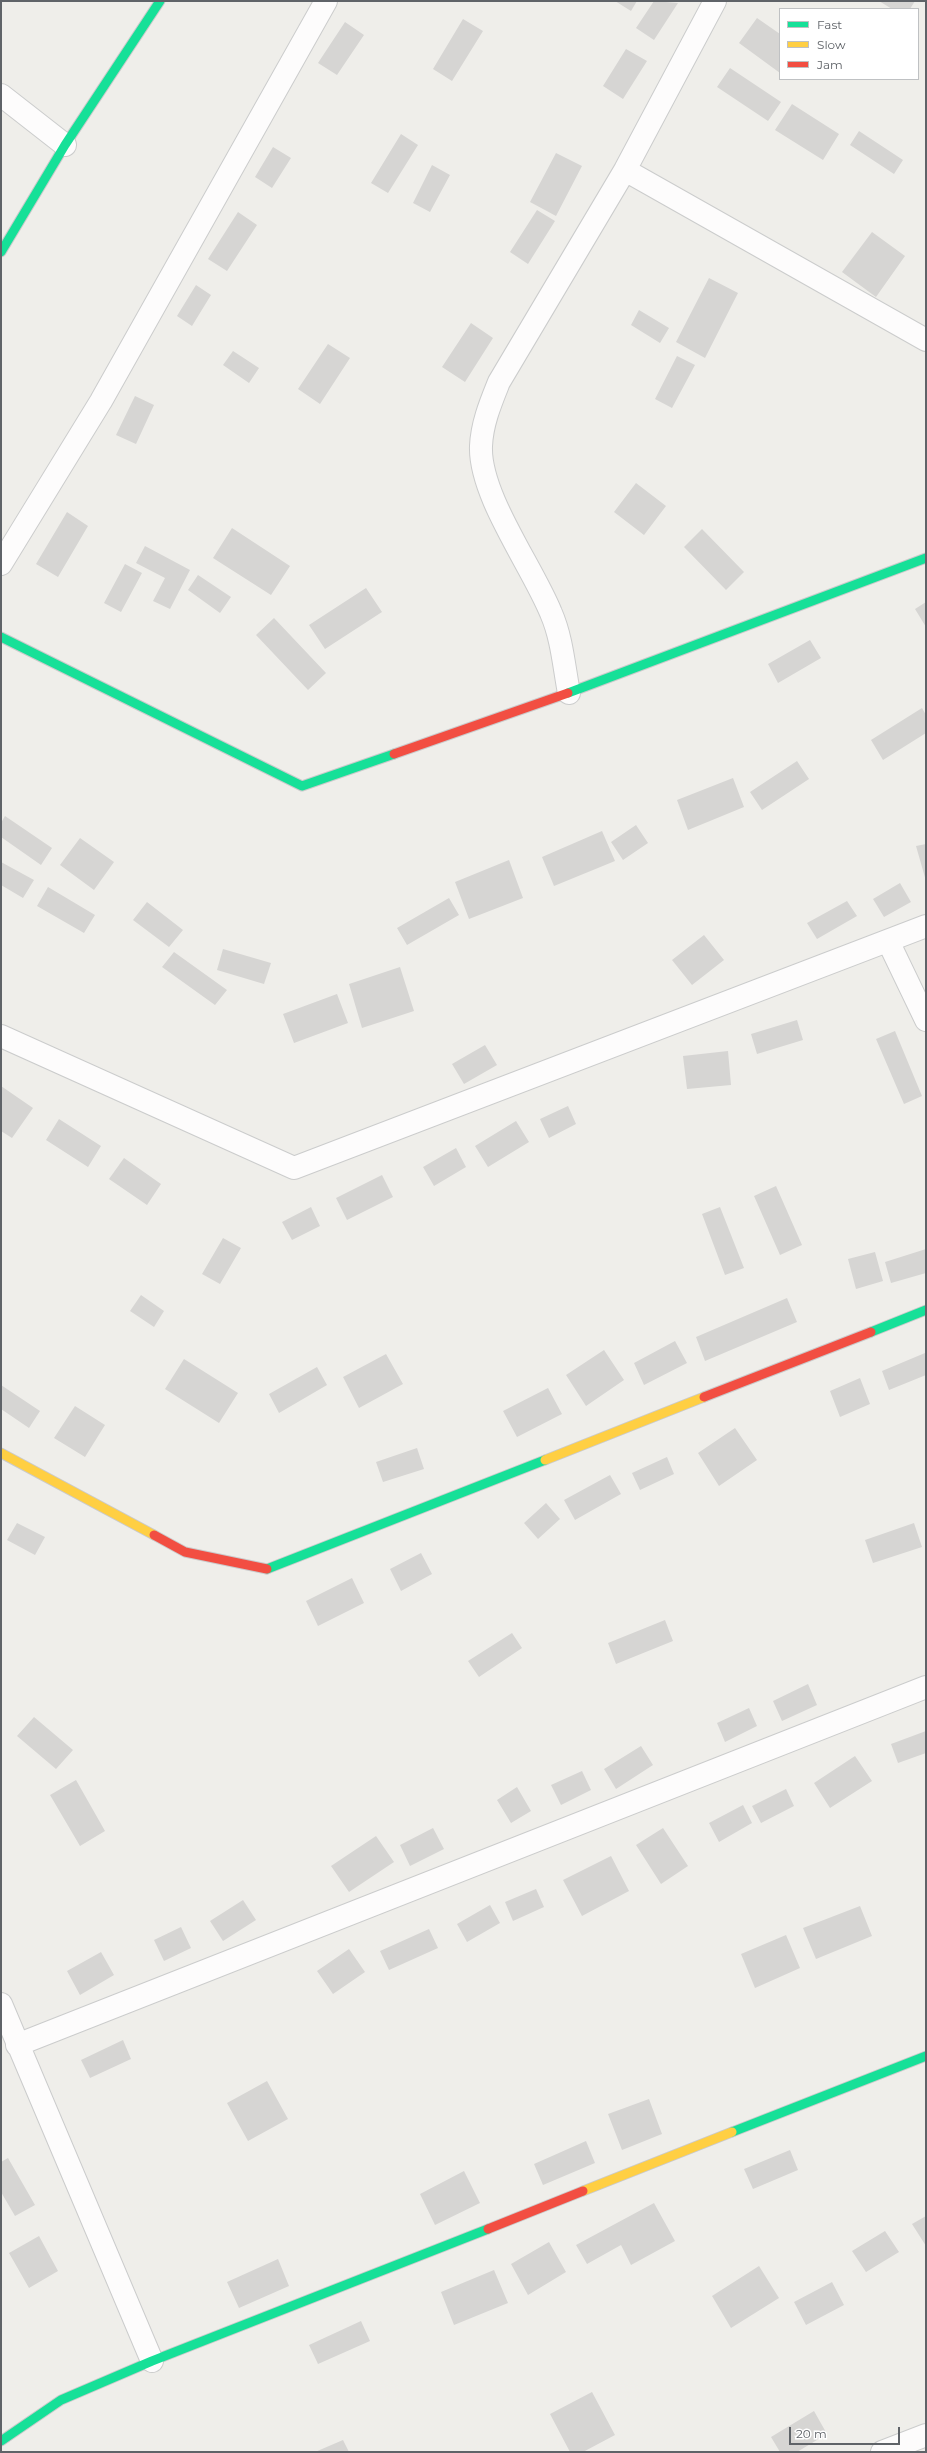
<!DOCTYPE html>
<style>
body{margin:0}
#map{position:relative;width:927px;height:2453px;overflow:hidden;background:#efeeea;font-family:Montserrat,sans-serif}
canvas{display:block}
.frame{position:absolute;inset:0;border:2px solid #5f6368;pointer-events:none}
.legend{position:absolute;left:779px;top:8px;width:140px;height:72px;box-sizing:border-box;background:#fff;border:1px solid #bfc1c3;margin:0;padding:5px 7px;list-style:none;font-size:12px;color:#5f6368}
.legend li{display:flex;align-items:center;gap:8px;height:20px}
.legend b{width:20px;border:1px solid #bfc1c3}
.scale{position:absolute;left:789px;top:2427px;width:111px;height:18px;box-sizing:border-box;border:2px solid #5f6368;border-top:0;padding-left:5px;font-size:12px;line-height:14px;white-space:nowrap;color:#5f6368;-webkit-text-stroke:3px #fff;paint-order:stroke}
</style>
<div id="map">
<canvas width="927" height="2453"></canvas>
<div class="frame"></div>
<ul class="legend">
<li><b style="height:5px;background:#16e098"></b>Fast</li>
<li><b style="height:5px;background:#ffcf43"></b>Slow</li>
<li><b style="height:5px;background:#f24e42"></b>Jam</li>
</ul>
<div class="scale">20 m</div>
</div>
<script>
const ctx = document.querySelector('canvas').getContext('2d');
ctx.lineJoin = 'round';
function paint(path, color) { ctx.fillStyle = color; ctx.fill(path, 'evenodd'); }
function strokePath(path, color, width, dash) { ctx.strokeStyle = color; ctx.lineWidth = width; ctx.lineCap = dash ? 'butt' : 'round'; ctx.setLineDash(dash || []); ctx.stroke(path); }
paint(new Path2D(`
 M 615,1 L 637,1 L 631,11 Z
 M 654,1 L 678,3 L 654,40 L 636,28 Z
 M 879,1 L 915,1 L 910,9 L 892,9 Z
 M 757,18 L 780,34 L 780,73 L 739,43 Z
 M 463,19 L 483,31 L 452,81 L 433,69 Z
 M 345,22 L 364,35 L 337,75 L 318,63 Z
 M 626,49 L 647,61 L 623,99 L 603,86 Z
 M 730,68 L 781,102 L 768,121 L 717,87 Z
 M 792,104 L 839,134 L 823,160 L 775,130 Z
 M 859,131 L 903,160 L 894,174 L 850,145 Z
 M 401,134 L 418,145 L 388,193 L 371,183 Z
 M 273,147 L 291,158 L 272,188 L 255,177 Z
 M 556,153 L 582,166 L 556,216 L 530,202 Z
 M 432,165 L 450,175 L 430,212 L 413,203 Z
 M 537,210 L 555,221 L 528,264 L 510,252 Z
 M 238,212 L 257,225 L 227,271 L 208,259 Z
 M 872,232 L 905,256 L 876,297 L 842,272 Z
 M 709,278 L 738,293 L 705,358 L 676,342 Z
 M 196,285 L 211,295 L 192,326 L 177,316 Z
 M 639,310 L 669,328 L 660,343 L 631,325 Z
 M 471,323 L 493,338 L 465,382 L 442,367 Z
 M 328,344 L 350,358 L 320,404 L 298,389 Z
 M 233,351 L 259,368 L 249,383 L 223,365 Z
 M 677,356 L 695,365 L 672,408 L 655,399 Z
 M 135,396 L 154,405 L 136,444 L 116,435 Z
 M 636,483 L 666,506 L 644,535 L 614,512 Z
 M 67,512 L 88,526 L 58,577 L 36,564 Z
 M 232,528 L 290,566 L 271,595 L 213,558 Z
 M 702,529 L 744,572 L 726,590 L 684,547 Z
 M 145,546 L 190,570 L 170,609 L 153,601 L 165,578 L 136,563 Z
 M 125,564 L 142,573 L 121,612 L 104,603 Z
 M 198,575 L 231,597 L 220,613 L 188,590 Z
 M 366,588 L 382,612 L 325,649 L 309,625 Z
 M 926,602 L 926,627 L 915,609 Z
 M 274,618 L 326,673 L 308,690 L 256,635 Z
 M 810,640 L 821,658 L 778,683 L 768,664 Z
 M 922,708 L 926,715 L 926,733 L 883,760 L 871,740 Z
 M 797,761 L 809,779 L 762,810 L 750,792 Z
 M 733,778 L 744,807 L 688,830 L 677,800 Z
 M 5,816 L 52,848 L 41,865 L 1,837 L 1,823 Z
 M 636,825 L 648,843 L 623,860 L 611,842 Z
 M 602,831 L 615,861 L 554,886 L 542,857 Z
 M 80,838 L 114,862 L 94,890 L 60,865 Z
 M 926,844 L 926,881 L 916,846 Z
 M 509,860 L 523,898 L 469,919 L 455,882 Z
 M 1,862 L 34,880 L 23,898 L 1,885 Z
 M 900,883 L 911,902 L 884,917 L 873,899 Z
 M 48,887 L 95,915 L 84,933 L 37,906 Z
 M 449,898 L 459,915 L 407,945 L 397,928 Z
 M 847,901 L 857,916 L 817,939 L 807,923 Z
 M 147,902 L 183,930 L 169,947 L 133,920 Z
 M 704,935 L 724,960 L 692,985 L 672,960 Z
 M 223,949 L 271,963 L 264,984 L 217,970 Z
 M 174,952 L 227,990 L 215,1005 L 162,967 Z
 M 400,967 L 414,1011 L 362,1028 L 349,984 Z
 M 337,994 L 348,1023 L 294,1043 L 283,1014 Z
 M 797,1020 L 803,1040 L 757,1054 L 751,1034 Z
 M 895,1031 L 922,1096 L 904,1104 L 876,1039 Z
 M 485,1045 L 497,1065 L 464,1084 L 452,1064 Z
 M 728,1051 L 731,1085 L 687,1089 L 683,1056 Z
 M 1,1086 L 33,1108 L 12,1138 L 1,1131 Z
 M 568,1106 L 576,1124 L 549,1138 L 540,1119 Z
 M 59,1119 L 101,1146 L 88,1167 L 46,1140 Z
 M 516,1121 L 529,1142 L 488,1167 L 475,1146 Z
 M 456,1148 L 466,1167 L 434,1186 L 423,1167 Z
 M 124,1158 L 161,1184 L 147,1205 L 109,1179 Z
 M 382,1175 L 393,1197 L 347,1220 L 336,1198 Z
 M 776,1186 L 802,1245 L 780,1255 L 754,1196 Z
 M 311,1207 L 320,1226 L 292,1240 L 282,1222 Z
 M 720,1207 L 744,1268 L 725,1275 L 702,1214 Z
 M 223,1238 L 241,1248 L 220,1284 L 202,1274 Z
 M 926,1249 L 926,1273 L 891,1283 L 885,1262 Z
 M 875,1252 L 883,1281 L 856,1289 L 848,1259 Z
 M 141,1295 L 164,1311 L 154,1327 L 130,1311 Z
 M 787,1298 L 797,1322 L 705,1361 L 696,1337 Z
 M 675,1341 L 687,1363 L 644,1385 L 634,1363 Z
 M 604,1350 L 624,1380 L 586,1406 L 566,1375 Z
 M 925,1353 L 926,1375 L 889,1390 L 882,1371 Z
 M 386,1354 L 403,1384 L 359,1408 L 343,1377 Z
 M 184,1359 L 238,1393 L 219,1423 L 165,1389 Z
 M 317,1367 L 327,1385 L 279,1413 L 269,1394 Z
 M 860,1378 L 870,1404 L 840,1417 L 830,1391 Z
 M 1,1385 L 40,1411 L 29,1428 L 1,1409 Z
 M 548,1388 L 562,1414 L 517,1437 L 503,1411 Z
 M 75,1406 L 105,1425 L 85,1457 L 54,1438 Z
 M 735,1428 L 757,1460 L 719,1486 L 698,1453 Z
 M 417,1448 L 424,1469 L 383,1482 L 376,1462 Z
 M 667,1457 L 674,1474 L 640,1490 L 632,1473 Z
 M 610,1475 L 621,1494 L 575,1520 L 564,1500 Z
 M 546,1503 L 560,1519 L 538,1539 L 524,1523 Z
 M 17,1523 L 45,1537 L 35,1555 L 7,1540 Z
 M 914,1523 L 922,1547 L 873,1563 L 865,1540 Z
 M 421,1553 L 432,1574 L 401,1591 L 390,1569 Z
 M 352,1578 L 364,1603 L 318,1626 L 306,1601 Z
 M 665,1620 L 673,1641 L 616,1664 L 608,1643 Z
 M 512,1633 L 522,1648 L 479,1677 L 468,1661 Z
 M 808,1684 L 817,1705 L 782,1721 L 773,1701 Z
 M 749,1708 L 757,1726 L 725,1742 L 717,1723 Z
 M 34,1717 L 73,1750 L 56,1769 L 17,1736 Z
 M 926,1731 L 926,1753 L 898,1763 L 891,1744 Z
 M 641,1746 L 653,1765 L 616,1789 L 604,1769 Z
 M 855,1756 L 872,1781 L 830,1808 L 814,1783 Z
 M 582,1771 L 591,1790 L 561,1805 L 551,1785 Z
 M 76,1780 L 105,1831 L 80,1846 L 50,1795 Z
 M 517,1787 L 531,1811 L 511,1823 L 497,1800 Z
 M 786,1789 L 794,1806 L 761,1823 L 752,1806 Z
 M 743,1805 L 752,1823 L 719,1842 L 709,1823 Z
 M 433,1828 L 444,1849 L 410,1866 L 400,1845 Z
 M 663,1828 L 688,1866 L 661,1884 L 636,1845 Z
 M 376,1836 L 394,1862 L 349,1892 L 331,1866 Z
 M 611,1856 L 629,1891 L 582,1916 L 563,1880 Z
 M 536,1889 L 544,1907 L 513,1921 L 505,1902 Z
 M 243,1900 L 256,1920 L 223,1941 L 210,1921 Z
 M 490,1905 L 500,1923 L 467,1942 L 457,1924 Z
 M 860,1906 L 872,1936 L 816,1959 L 803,1928 Z
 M 181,1927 L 191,1948 L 164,1961 L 154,1940 Z
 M 429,1929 L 438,1948 L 389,1970 L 380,1951 Z
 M 786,1935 L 800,1968 L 755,1988 L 741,1954 Z
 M 349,1949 L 365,1972 L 333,1994 L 317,1971 Z
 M 101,1952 L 114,1975 L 80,1995 L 67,1971 Z
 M 123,2040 L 131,2059 L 90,2078 L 81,2060 Z
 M 267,2081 L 288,2119 L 248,2141 L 227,2103 Z
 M 649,2099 L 662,2134 L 622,2150 L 608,2114 Z
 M 586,2141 L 595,2163 L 543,2185 L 534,2164 Z
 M 790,2150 L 798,2170 L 753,2189 L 744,2169 Z
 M 8,2158 L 35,2205 L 15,2216 L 1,2192 L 1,2162 Z
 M 464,2171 L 480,2203 L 435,2225 L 420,2194 Z
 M 654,2203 L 675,2241 L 631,2265 L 621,2245 L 587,2264 L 576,2245 Z
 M 926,2216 L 926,2246 L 912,2224 Z
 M 885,2231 L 899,2252 L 866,2272 L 852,2251 Z
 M 39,2236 L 58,2271 L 29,2288 L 9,2253 Z
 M 549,2242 L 566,2272 L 528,2295 L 511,2264 Z
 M 278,2259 L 289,2286 L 239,2308 L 227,2282 Z
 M 759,2266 L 779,2298 L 731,2328 L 712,2296 Z
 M 494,2270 L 508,2303 L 454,2325 L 441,2292 Z
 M 832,2282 L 844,2305 L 806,2325 L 794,2302 Z
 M 361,2321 L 370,2341 L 318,2364 L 309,2345 Z
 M 592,2392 L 615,2435 L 583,2452 L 570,2452 L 550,2414 Z
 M 814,2411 L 827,2434 L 797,2452 L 780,2452 L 771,2437 Z
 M 343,2440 L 349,2452 L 315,2452 Z`), '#d6d5d3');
const street = new Path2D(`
 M 1,95 L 65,145
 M 625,170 L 926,340
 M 1,564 L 101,401 L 326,1
 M 569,693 C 564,667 562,638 551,613 C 532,566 479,495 481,446 C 482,423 491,402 499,382 L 625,170 L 715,1
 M 888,941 L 926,1020
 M 1,1036 L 294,1168 L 926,926
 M 1,2004 L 152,2361
 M 17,2045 L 926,1687
 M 882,2452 L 926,2435`);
const fast = new Path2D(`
 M 1,252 L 65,145 L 160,1
 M 1,637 L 302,786 L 394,754
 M 568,693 L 926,558
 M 871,1332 L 926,1310
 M 267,1569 L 545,1460
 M 732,2132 L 926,2056
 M 1,2441 L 61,2400 L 152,2361 L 488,2229`);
const slow = new Path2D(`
 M 1,1453 L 154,1535
 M 545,1460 L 704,1397
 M 583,2191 L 732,2132`);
const jam = new Path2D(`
 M 394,754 L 568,693
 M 704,1397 L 871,1332
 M 154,1535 L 185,1552 L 267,1569
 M 488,2229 L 583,2191`);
strokePath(street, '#cbcccc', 24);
strokePath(fast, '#cacacb', 11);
strokePath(slow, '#cacacb', 11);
strokePath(jam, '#cacacb', 11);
strokePath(street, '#fdfcfc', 22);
strokePath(fast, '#16e098', 9);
strokePath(slow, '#ffcf43', 9);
strokePath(jam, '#f24e42', 9);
</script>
